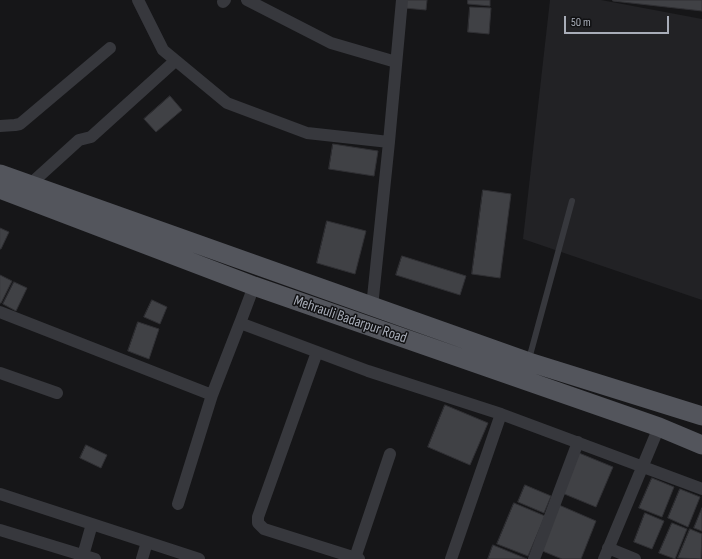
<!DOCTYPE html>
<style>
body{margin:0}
#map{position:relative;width:702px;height:559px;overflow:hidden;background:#161618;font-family:"Sofia Sans Condensed",sans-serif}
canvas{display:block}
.scale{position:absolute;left:564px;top:16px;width:105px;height:18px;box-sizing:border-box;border:2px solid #a8adb8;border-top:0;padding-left:5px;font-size:12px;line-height:14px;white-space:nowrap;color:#a8adb8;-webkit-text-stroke:3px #111113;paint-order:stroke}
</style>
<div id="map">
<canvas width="702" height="559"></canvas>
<div class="scale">50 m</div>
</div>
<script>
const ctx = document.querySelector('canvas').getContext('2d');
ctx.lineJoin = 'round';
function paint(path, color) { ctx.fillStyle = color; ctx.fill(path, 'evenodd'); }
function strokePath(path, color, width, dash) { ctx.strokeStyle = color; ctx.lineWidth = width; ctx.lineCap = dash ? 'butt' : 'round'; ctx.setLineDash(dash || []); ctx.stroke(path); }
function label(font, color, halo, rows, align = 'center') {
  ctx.font = font + ' "Sofia Sans Condensed",sans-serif'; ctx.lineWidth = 3; ctx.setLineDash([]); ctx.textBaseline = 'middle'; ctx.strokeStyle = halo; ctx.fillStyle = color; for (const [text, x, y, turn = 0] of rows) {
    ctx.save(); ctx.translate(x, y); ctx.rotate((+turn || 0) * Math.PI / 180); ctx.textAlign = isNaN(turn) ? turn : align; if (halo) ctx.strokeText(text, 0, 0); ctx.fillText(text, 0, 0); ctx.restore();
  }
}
paint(new Path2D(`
 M 550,0 L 601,0 L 702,19 L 702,300 L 523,239 Z`), '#222225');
const building = new Path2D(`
 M 404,0 L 427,0 L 426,10 L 404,8 Z
 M 468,0 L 490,0 L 490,6 L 468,4 Z
 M 613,0 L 702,0 L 702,11 L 613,1 Z
 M 470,7 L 491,8 L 489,34 L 468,32 Z
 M 170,96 L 182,110 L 156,132 L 144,119 Z
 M 333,144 L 378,151 L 374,176 L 329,169 Z
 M 483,190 L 511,194 L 500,278 L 472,274 Z
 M 327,221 L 366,231 L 355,274 L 317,263 Z
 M 0,228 L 9,232 L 1,249 L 0,249 Z
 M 402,256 L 466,276 L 460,295 L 396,275 Z
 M 0,275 L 12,281 L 1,303 L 0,303 Z
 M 14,282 L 27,288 L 16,311 L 3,304 Z
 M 152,300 L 167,307 L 160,324 L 144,317 Z
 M 138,322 L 159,329 L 149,359 L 128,351 Z
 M 445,405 L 488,423 L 470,465 L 428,447 Z
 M 86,445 L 107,455 L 101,468 L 80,458 Z
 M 579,453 L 613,467 L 596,507 L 562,493 Z
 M 652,478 L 674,487 L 662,517 L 639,508 Z
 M 525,485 L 551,496 L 544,513 L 518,502 Z
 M 680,489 L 700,497 L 688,527 L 668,518 Z
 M 514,503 L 545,516 L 528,556 L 497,544 Z
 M 559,505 L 596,521 L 581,559 L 562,559 L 540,550 Z
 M 702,508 L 702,531 L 694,528 Z
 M 645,513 L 664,521 L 652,549 L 634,542 Z
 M 672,523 L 687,529 L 675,559 L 659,553 Z
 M 690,529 L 702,534 L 701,559 L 678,558 Z
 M 493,545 L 527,559 L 488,559 Z`);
paint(building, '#404145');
strokePath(building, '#303034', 1);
strokePath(new Path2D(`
 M 529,359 L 572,201`), '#37383d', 6);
strokePath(new Path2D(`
 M 138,0 L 163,50 L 227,103 L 307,133 L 389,142
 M 247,0 L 331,43 L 396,62
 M 223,2 L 225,0
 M 0,126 L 15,125 L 20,124 L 110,48
 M 31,185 L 36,179 L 79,140 L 91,137 L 175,61
 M 254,286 L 240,323 L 368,371 L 501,414 L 702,489
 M 372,307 L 389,142 L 402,0
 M 0,312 L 212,395
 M 317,352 L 258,517 L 258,523 L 264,529 L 359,559
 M 0,373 L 57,393
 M 0,494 L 199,559
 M 178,504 L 212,395 L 240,323
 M 0,530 L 95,559
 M 608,548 L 635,559
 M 355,558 L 390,454
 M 82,559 L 92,524
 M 142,559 L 147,542
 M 451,559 L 501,414
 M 534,559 L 578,442
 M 604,559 L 659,427`), '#37383d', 12);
strokePath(new Path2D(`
 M 0,174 L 529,362 L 702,416
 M 0,189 L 254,286 L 659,427 L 702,445`), '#53555c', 19);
label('15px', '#a8adb8', '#111113', [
 ["Mehrauli Badarpur Road",350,320,19]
]);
</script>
